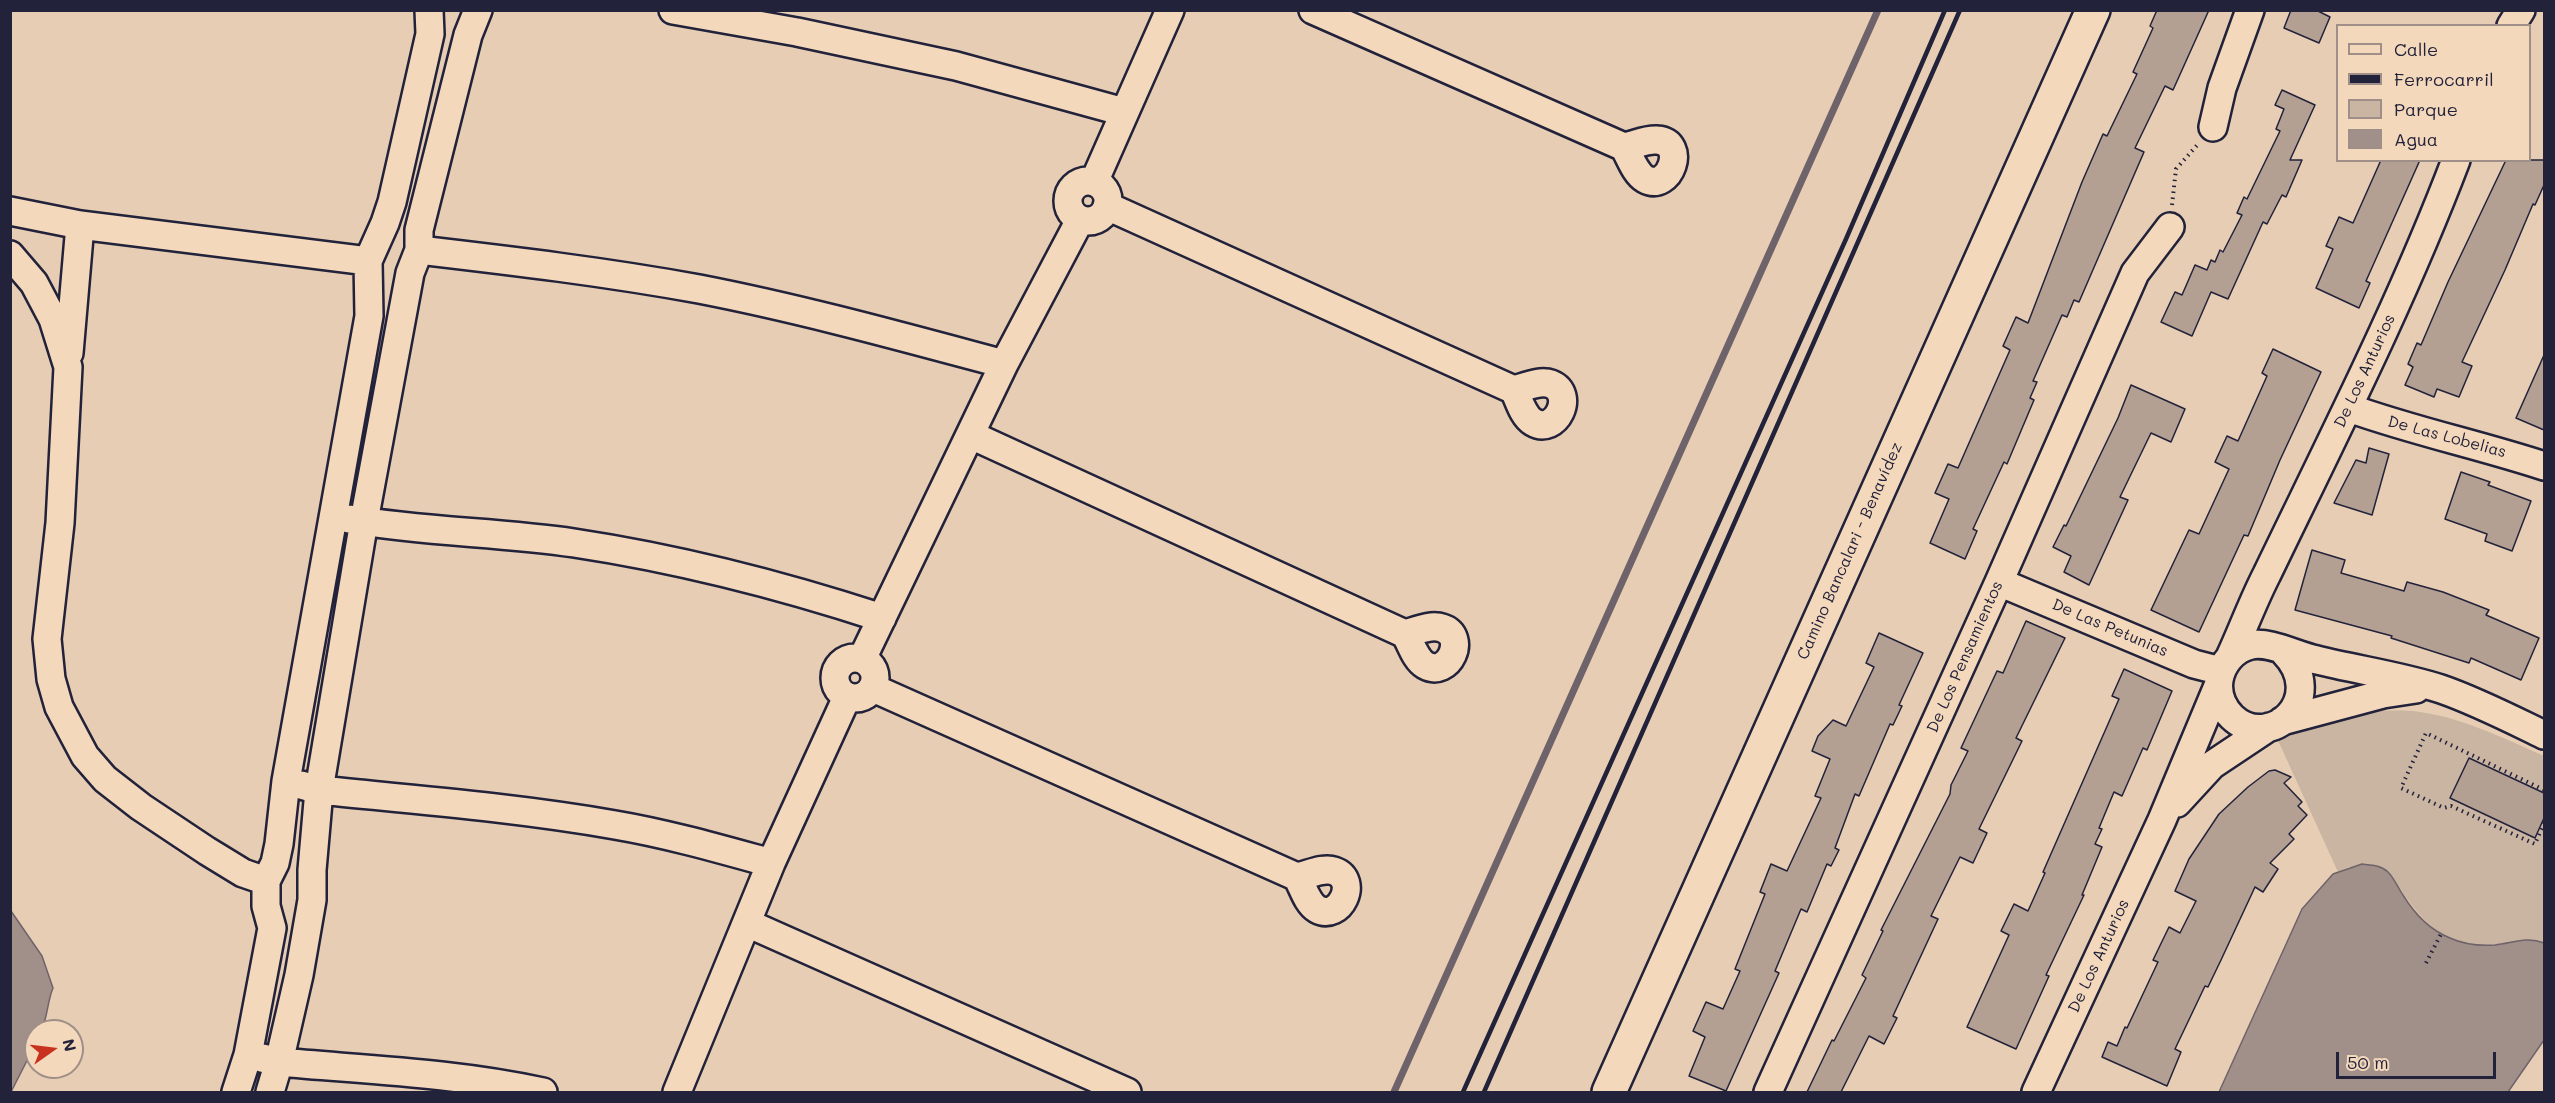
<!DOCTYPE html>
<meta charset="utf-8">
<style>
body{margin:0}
#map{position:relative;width:2555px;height:1103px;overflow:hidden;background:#e7cdb3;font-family:Mali,sans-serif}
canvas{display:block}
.frame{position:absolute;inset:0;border:12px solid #22223b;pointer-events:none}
.legend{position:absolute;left:2336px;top:24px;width:195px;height:138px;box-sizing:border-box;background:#f4d8bb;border:2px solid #a08f88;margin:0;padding:8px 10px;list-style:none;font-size:18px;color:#22223b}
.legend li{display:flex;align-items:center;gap:12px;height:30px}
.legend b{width:30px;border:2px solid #a08f88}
.north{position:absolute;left:24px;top:1019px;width:60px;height:60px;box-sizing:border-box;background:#f4d8bb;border:2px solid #a08f88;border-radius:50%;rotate:76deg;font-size:16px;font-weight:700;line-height:24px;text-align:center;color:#22223b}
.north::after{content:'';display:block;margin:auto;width:21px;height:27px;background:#c8321e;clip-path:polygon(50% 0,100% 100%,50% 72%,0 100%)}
.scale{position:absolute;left:2336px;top:1052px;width:160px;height:27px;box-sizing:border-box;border:3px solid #22223b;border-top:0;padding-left:8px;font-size:18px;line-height:21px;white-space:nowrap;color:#22223b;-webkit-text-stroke:4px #f4d8bb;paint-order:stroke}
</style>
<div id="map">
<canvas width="2555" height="1103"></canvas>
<div class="frame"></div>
<ul class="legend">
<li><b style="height:8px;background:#f4d8bb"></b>Calle</li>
<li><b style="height:8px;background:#22223b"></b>Ferrocarril</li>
<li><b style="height:16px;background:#cab4a2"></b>Parque</li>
<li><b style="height:16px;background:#a18f89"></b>Agua</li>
</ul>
<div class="north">N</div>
<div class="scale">50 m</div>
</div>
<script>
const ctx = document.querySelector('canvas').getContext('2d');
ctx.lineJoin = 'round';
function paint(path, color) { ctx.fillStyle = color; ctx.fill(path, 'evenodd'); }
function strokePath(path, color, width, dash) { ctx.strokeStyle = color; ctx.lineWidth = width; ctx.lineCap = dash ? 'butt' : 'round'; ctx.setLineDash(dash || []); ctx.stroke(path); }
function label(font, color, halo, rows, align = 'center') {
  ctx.font = font + ' Mali,sans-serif'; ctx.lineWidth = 4.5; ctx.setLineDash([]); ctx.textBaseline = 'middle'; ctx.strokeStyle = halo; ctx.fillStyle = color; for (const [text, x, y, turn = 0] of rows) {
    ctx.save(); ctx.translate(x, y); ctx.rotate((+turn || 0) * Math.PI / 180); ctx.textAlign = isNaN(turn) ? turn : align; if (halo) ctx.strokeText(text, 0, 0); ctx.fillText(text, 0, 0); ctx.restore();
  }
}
paint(new Path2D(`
 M 2372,710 C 2386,711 2400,710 2413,711 C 2459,716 2503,738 2544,756 L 2544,943 C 2527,938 2511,944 2494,945 C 2436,949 2417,912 2387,871 L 2349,867 L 2338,872 L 2276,736 Z`), '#cab4a2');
const water = new Path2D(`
 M 2362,864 C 2370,865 2381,865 2388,872 C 2394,878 2398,888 2403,895 C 2414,913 2430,930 2450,938 C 2463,944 2480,946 2495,945 C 2513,943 2527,936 2544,943 L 2544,1040 L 2508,1092 L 2219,1092 L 2302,909 L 2333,874 Z
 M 11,911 L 42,956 L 53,988 C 47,1002 48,1017 41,1031 L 36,1031 L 36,1043 L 11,1092 Z`);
paint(water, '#a18f89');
strokePath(water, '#6e636a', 1.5);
strokePath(new Path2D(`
 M 1394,1092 L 1878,10`), '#6e636a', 7);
const building = new Path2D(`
 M 2157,10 L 2209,10 L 2173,90 L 2165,86 L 2135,148 L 2144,152 L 2079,302 L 2074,300 L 2067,317 L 2062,315 L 2033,381 L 2037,382 L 2030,398 L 2034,400 L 2007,464 L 2004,462 L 1973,529 L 1977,531 L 1965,559 L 1930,543 L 1949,499 L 1935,493 L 1948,464 L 1958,468 L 2010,350 L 2003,346 L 2016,317 L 2028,323 L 2082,182 L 2103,134 L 2107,136 L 2137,74 L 2133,72 L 2153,28 L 2150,26 Z
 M 2291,10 L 2316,10 L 2330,17 L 2319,43 L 2284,28 Z
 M 2282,90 L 2315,105 L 2290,160 L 2302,160 L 2286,197 L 2282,195 L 2267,224 L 2263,222 L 2228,299 L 2211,292 L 2192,336 L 2161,322 L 2175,292 L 2182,295 L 2195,265 L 2207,270 L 2211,260 L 2215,262 L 2220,250 L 2223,252 L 2242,215 L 2237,213 L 2244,197 L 2247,199 L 2280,131 L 2276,129 L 2284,109 L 2275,105 Z
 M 2381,160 L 2420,160 L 2366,281 L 2370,283 L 2359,308 L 2316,288 L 2333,249 L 2326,246 L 2339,217 L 2353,223 Z
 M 2506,160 L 2544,160 L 2544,185 L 2535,205 L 2533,204 L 2505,270 L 2462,362 L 2472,366 L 2459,397 L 2437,389 L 2434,397 L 2405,385 L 2413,367 L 2408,364 L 2417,343 L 2421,345 L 2448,282 Z
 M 2273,349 L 2321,372 L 2280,460 L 2248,536 L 2244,535 L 2199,632 L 2151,610 L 2189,530 L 2199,534 L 2229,469 L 2215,462 L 2227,436 L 2238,441 L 2267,376 L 2262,373 Z
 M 2544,355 L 2544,430 L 2516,418 Z
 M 2131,385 L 2185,409 L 2171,442 L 2151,433 L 2120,497 L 2128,500 L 2089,585 L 2064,572 L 2071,556 L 2053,547 L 2064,525 L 2066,526 L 2118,418 Z
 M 2369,448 L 2389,454 L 2372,515 L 2334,503 L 2356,460 L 2366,463 Z
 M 2461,472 L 2490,482 L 2488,485 L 2531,501 L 2512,551 L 2485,541 L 2487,534 L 2445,519 Z
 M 2312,550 L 2345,560 L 2341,573 L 2404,591 L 2407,582 L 2443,592 L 2489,610 L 2486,615 L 2539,638 L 2521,680 L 2471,658 L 2469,663 L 2391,638 L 2392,636 L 2295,610 Z
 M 2026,621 L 2065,638 L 2016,738 L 2022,741 L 1979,829 L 1987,833 L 1973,863 L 1960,857 L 1931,916 L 1938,919 L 1893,1016 L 1897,1018 L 1884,1044 L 1869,1036 L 1841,1092 L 1807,1092 L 1832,1040 L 1834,1041 L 1866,978 L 1862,975 L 1883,931 L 1881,930 L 1950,794 L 1951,785 L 1968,751 L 1961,748 L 1997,671 L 2003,673 Z
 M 1879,633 L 1923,653 L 1899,705 L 1902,706 L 1893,725 L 1890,724 L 1859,796 L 1855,794 L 1835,848 L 1839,850 L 1831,866 L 1827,864 L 1807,912 L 1801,909 L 1775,971 L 1779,973 L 1726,1091 L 1689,1076 L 1705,1037 L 1693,1031 L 1706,1002 L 1723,1009 L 1740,971 L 1735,969 L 1765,894 L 1760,892 L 1771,864 L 1787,871 L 1821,798 L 1815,796 L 1830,759 L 1812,751 L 1818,736 L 1833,720 L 1846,726 L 1874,667 L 1866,663 Z
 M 2124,669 L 2172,691 L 2147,750 L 2143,748 L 2122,796 L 2114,792 L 2099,828 L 2102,829 L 2095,844 L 2102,847 L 2082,895 L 2084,895 L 2046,975 L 2049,976 L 2016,1049 L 1967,1027 L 2009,935 L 2001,931 L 2014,904 L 2028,911 L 2045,873 L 2043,872 L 2119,699 L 2112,696 Z
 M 2469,758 L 2544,793 L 2544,818 L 2535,838 L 2450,798 Z
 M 2275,770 L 2291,777 L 2284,783 L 2302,802 L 2298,806 L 2307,815 L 2289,834 L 2294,839 L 2270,863 L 2278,869 L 2263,892 L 2255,887 L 2221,960 L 2208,987 L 2205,986 L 2175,1049 L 2181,1052 L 2167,1086 L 2102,1057 L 2108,1042 L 2117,1046 L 2125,1027 L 2127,1028 L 2158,962 L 2153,960 L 2169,927 L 2180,933 L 2196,901 L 2175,891 L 2189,859 L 2219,814 L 2248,787 L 2269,771 Z`);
paint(building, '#b4a093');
strokePath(building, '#22223b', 1.5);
const minor = new Path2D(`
 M 673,10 L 797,32 L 956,66 L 1124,112
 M 1313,10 L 1624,147 C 1630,157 1635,173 1645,179 C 1670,193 1688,142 1657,140 C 1646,139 1635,145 1624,147
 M 2511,26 L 2521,10
 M 2213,127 L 2222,88 L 2250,10
 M1068 201a20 20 0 1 1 40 0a20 20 0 1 1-40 0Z
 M 1094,182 L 1170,10
 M 1107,206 L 1514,390 C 1525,387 1540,380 1551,384 C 1576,394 1556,436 1533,422 C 1523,416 1519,400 1514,390
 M 10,211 L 80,225 L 368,261
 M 419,250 C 513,261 606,272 699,289 C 802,309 903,337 1004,364
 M 10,255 L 34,283 L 53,319 L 68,367 L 60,523 L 47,639 L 51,679 L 59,707 L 85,756 L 105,779 L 141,807 L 207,851 L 243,873 L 266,881
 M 69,353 L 80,225
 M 2349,408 C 2413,431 2480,445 2544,466
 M 971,435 L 1405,634 C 1411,643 1415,659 1425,665 C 1449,679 1468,636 1442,628 C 1431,624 1416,631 1405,634
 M 349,519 C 423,532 499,532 574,543 C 680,559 781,585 882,618
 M 1999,582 L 2194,664 L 2221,671
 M 2284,652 C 2329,698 2270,753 2232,717 C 2222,707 2217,694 2219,680 C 2222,663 2234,649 2251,645 C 2270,641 2297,656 2317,660 C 2357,670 2401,676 2441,689 C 2476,701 2511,719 2544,735
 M 2230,657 C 2243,629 2253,601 2267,574 C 2333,437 2402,302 2456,160
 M835 678a20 20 0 1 1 40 0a20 20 0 1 1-40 0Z
 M 862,659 L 1004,364 L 1080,220
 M 873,688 L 1297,877 C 1303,887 1307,903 1317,909 C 1340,922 1360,880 1334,871 C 1323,867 1308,875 1297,877
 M 2282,721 L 2383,694 L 2416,689
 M 301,785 L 319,790 C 418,800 518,808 615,825 C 668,834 720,849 771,863
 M 2177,803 L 2212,765 L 2269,727
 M 747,923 L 1127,1092
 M 262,1058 L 279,1062 C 368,1070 457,1073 543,1092
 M 236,1092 L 248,1055 L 272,928 L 266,906 L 266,881 L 275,863 L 279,844 L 286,781 L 369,316 L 368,261 L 385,223 L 392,202 L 430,34 L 429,10
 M 270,1092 L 279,1062 L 299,975 L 312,900 L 312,870 L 319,790 L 364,521 L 410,273 L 419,250 L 419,230 L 468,35 L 478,10
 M 677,1092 L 771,863 L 847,697
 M 1768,1092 L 1999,582 L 2135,273 L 2170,227
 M 2036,1092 L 2162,820 L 2218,686`);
const major = new Path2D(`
 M 1609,1092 L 2093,10`);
strokePath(minor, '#22223b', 32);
strokePath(major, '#22223b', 38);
strokePath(new Path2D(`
 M 2172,205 L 2176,169 L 2199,143
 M 2544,790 L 2426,733 L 2401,788 L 2444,808 L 2451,806 L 2535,844 L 2544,823
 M 2426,963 L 2441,934`), '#22223b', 4, [1.5, 4.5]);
strokePath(minor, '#f4d8bb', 27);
strokePath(major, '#f4d8bb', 33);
strokePath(new Path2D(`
 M 1463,1092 L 1846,239 L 1945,10
 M 1484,1092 L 1960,10`), '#22223b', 4.5);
label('16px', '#22223b', '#f4d8bb', [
 ["De Los Anturios",2365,371,-65],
 ["De Las Lobelias",2447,437,15],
 ["Camino Bancalari - Benavídez",1850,551,-66],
 ["De Las Petunias",2110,628,23],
 ["De Los Pensamientos",1965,657,-66],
 ["De Los Anturios",2099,956,-65]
]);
</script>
